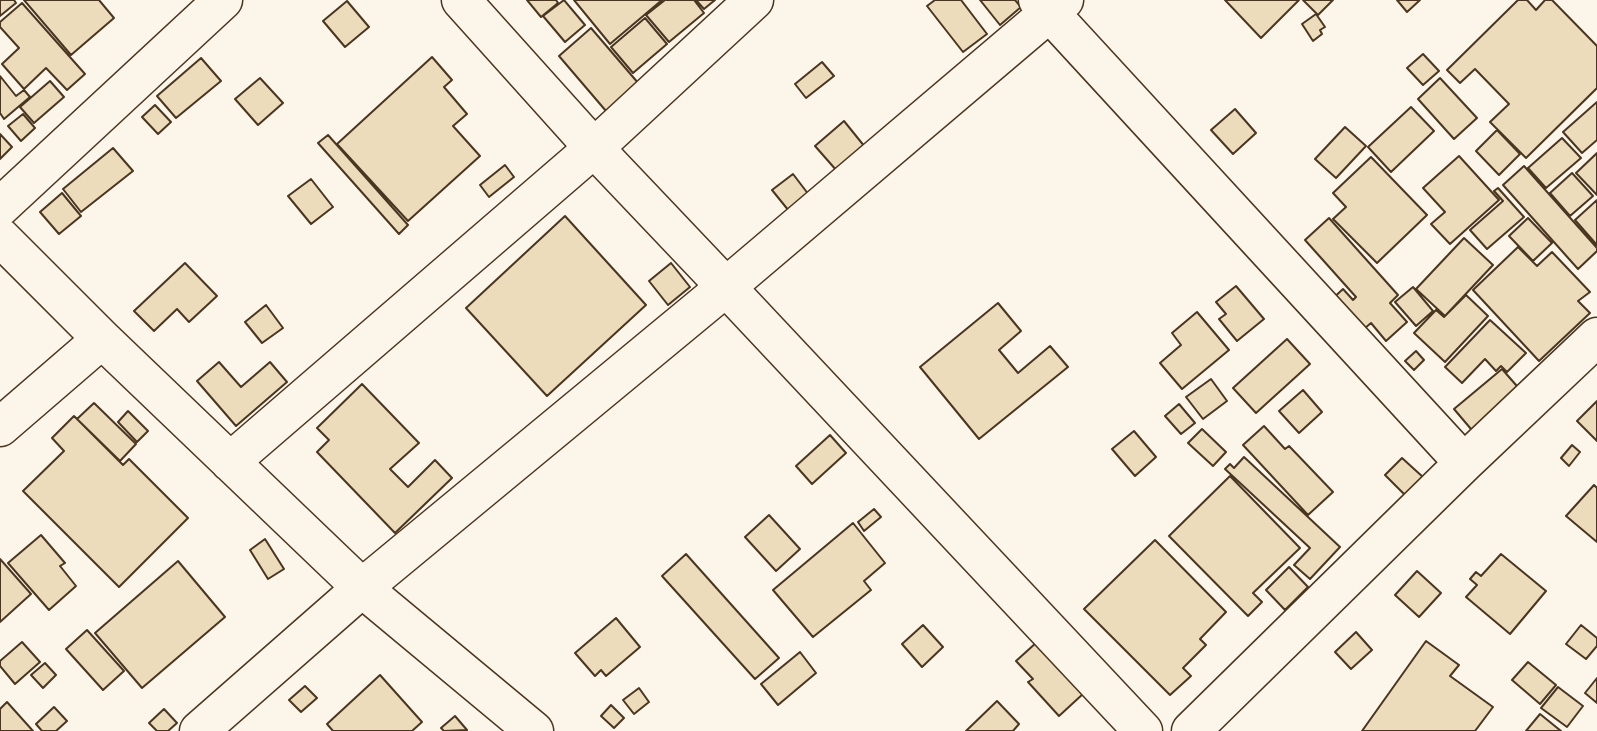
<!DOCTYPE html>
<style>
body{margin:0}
canvas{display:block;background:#fbf6e9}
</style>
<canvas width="1597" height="731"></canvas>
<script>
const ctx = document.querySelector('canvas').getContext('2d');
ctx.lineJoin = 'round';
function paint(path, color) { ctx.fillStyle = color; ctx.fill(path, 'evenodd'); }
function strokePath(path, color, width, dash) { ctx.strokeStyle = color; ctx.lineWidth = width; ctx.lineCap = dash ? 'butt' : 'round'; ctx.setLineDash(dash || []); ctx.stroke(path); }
const building = new Path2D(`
 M 0,0 L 14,0 L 16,3 L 0,16 Z
 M 24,0 L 99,0 L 114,18 L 71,55 Z
 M 527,0 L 556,0 L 558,3 L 541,17 Z
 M 564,0 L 585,25 L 565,42 L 543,16 Z
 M 574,0 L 662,0 L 610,44 Z
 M 665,0 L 694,0 L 704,13 L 669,42 L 646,15 Z
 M 696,0 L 715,0 L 704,9 Z
 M 935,0 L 961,0 L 987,34 L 963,52 L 927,6 Z
 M 980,0 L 1015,0 L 1021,7 L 1000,25 Z
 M 1225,0 L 1299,0 L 1261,38 Z
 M 1303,0 L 1333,0 L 1318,15 Z
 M 1397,0 L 1420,0 L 1407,12 Z
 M 1518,0 L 1527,0 L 1536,10 L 1545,0 L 1552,0 L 1597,46 L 1597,88 L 1526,158 L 1490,122 L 1509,104 L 1475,69 L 1460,83 L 1447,70 Z
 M 347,1 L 369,27 L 345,47 L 323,21 Z
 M 22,3 L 85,74 L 67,90 L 46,68 L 24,89 L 2,64 L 19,48 L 0,27 L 0,22 Z
 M 1316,14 L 1325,27 L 1320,30 L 1322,34 L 1313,41 L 1302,24 Z
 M 645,18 L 667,44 L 633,73 L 611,47 Z
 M 591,28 L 639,84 L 606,111 L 559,56 Z
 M 1423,54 L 1439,71 L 1423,85 L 1407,68 Z
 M 432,57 L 452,80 L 444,87 L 467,114 L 453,126 L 480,156 L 408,221 L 337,144 Z
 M 201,58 L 221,81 L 176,118 L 157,96 Z
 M 822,62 L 834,76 L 806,98 L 795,84 Z
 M 0,76 L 16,96 L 24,90 L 30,97 L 4,119 L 0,113 Z
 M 260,78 L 283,103 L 258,125 L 235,99 Z
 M 1440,78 L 1477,118 L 1454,139 L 1418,99 Z
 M 50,81 L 64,97 L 34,123 L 20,107 Z
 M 1597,102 L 1597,140 L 1582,153 L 1563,132 Z
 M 155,105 L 171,122 L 158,134 L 142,117 Z
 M 1411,107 L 1434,131 L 1391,172 L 1368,147 Z
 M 1235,109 L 1256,133 L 1233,154 L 1211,130 Z
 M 23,114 L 35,128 L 21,141 L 8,126 Z
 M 844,121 L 865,147 L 837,171 L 815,146 Z
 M 1345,127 L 1366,146 L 1336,178 L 1315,159 Z
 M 1497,130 L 1520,154 L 1499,175 L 1476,151 Z
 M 0,134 L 12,147 L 0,159 Z
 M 328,135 L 408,225 L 399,234 L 318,143 Z
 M 1562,138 L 1581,158 L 1546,188 L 1528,168 Z
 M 113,148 L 133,171 L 81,212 L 63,189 Z
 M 1597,153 L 1597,195 L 1576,173 Z
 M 1459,156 L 1499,200 L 1450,244 L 1431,224 L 1445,212 L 1423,188 Z
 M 1371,157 L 1427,215 L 1377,263 L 1333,219 L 1346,207 L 1333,193 Z
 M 505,165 L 514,177 L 489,197 L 480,185 Z
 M 1524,166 L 1597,248 L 1597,251 L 1578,269 L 1503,185 Z
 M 1572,173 L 1593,196 L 1570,216 L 1550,193 Z
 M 793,174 L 809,195 L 789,211 L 772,190 Z
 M 311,179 L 333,207 L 311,224 L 288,196 Z
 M 1498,188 L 1524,217 L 1487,249 L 1470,230 L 1503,201 L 1494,191 Z
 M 62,193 L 81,216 L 59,234 L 40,212 Z
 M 1597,200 L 1597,245 L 1575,220 Z
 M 565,216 L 646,305 L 547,396 L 466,308 Z
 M 1329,218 L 1398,295 L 1390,303 L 1407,322 L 1386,341 L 1371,323 L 1358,334 L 1329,302 L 1343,289 L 1353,300 L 1356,297 L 1305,240 Z
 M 1528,218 L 1552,243 L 1533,261 L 1509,236 Z
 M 1464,238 L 1493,265 L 1445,316 L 1416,289 Z
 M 1518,247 L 1537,266 L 1552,252 L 1590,292 L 1578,301 L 1590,313 L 1539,361 L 1473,290 Z
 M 185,263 L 217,296 L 189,322 L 177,309 L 154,331 L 134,311 Z
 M 671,263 L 690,287 L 668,305 L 649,281 Z
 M 1236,286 L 1264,319 L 1237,341 L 1219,319 L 1226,314 L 1216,302 Z
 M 1413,287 L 1433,311 L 1416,326 L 1395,302 Z
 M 1466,295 L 1488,316 L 1445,362 L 1414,333 L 1436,310 L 1444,317 Z
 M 998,303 L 1021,331 L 999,350 L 1018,373 L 1050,346 L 1068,367 L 979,439 L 920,367 Z
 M 266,305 L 283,328 L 262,343 L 245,322 Z
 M 1197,312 L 1229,350 L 1182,389 L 1160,363 L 1181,345 L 1172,333 Z
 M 1490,320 L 1526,353 L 1507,372 L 1501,366 L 1496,371 L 1485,359 L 1462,383 L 1445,367 Z
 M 1287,339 L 1310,364 L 1256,413 L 1233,388 Z
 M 1416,351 L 1424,360 L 1414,370 L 1405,361 Z
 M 219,362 L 241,387 L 270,362 L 287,382 L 236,426 L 197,381 Z
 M 1502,369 L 1523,393 L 1482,442 L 1454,409 Z
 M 1211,379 L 1227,401 L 1203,419 L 1186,397 Z
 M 362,384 L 419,443 L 390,469 L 408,487 L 435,460 L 452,478 L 395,533 L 317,452 L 329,440 L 317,428 Z
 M 1303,390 L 1322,412 L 1299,433 L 1279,411 Z
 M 1597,401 L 1597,441 L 1577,421 Z
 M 94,403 L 136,444 L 120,461 L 77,419 Z
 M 1179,404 L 1195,423 L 1181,434 L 1165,416 Z
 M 128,411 L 148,431 L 137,442 L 118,422 Z
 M 74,416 L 123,465 L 129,459 L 188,518 L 119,587 L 23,491 L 64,451 L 52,438 Z
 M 1264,426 L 1285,449 L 1289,446 L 1333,492 L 1308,515 L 1243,445 Z
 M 1202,429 L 1226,452 L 1213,466 L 1188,443 Z
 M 1134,431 L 1156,457 L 1135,476 L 1112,449 Z
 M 830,435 L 846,453 L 812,484 L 796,466 Z
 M 1572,445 L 1580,452 L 1569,466 L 1561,458 Z
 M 1244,457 L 1340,547 L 1310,579 L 1294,565 L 1310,548 L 1225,469 L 1230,464 L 1234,468 Z
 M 1402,458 L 1424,478 L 1406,496 L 1385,475 Z
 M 1230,476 L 1300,548 L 1253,593 L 1262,602 L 1248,616 L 1169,536 Z
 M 1594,485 L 1597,488 L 1597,542 L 1566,516 Z
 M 874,509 L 881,517 L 864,531 L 858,522 Z
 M 769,515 L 800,549 L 776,571 L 745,537 Z
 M 853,523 L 885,563 L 864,581 L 871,590 L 813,637 L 773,590 Z
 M 41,535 L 65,563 L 60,566 L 76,586 L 49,610 L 8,563 Z
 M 265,539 L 284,569 L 268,579 L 250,550 Z
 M 1155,540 L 1226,612 L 1200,639 L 1206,645 L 1183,668 L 1191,676 L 1170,695 L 1084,609 Z
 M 686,554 L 779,658 L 755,679 L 662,576 Z
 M 1501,554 L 1546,591 L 1510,634 L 1466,597 L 1477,585 L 1470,579 L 1476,572 L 1481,576 Z
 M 0,559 L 31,594 L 0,622 Z
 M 178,561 L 225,617 L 142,688 L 95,633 Z
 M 1289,567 L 1308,587 L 1285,610 L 1266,590 Z
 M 1417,571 L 1441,593 L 1419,617 L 1395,595 Z
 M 616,618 L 640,647 L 606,676 L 601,670 L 595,676 L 575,653 Z
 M 923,625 L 943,647 L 922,667 L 902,644 Z
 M 1581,625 L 1597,638 L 1597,646 L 1586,659 L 1566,644 Z
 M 87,630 L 124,671 L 103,690 L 66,649 Z
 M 1356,632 L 1372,650 L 1351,669 L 1335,652 Z
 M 1426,641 L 1459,665 L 1450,676 L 1493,707 L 1475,731 L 1362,731 Z
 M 22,642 L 40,662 L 15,684 L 0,666 L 0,661 Z
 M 1037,642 L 1084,693 L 1059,716 L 1028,682 L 1033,679 L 1016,661 Z
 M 800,652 L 816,673 L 778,705 L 761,684 Z
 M 1528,662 L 1556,685 L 1540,704 L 1512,680 Z
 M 45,663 L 56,675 L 43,688 L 31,675 Z
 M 380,675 L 422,722 L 412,731 L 333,731 L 327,724 Z
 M 1597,678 L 1597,703 L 1585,693 Z
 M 305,686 L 317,698 L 301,712 L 289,700 Z
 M 1558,687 L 1583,706 L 1567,727 L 1541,708 Z
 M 639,688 L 649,702 L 634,714 L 623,700 Z
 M 997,701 L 1019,724 L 1013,731 L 966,731 Z
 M 7,702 L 33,731 L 0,731 L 0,709 Z
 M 611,705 L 624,718 L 614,728 L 601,716 Z
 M 54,707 L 67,721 L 56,731 L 42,731 L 36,724 Z
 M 164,709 L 177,723 L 168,731 L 157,731 L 149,723 Z
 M 1540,714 L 1561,731 L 1526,731 Z
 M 455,716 L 467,730 L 444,731 L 441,728 Z`);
paint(building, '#ecdcbc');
strokePath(building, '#4a3520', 2);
const minor = new Path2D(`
 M 461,0 L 594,148 L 726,287 L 1143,731
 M 1038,0 L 1464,463
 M 0,207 L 223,0
 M 0,237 L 102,339 L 362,588 L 534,731
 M 0,427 L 102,339
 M 230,462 L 594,148 L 754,0
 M 199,731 L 362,588 L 726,287 L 1064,0
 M 1191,731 L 1464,463 L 1597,337`);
strokePath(minor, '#4a3520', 41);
strokePath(minor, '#fbf6e9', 38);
</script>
